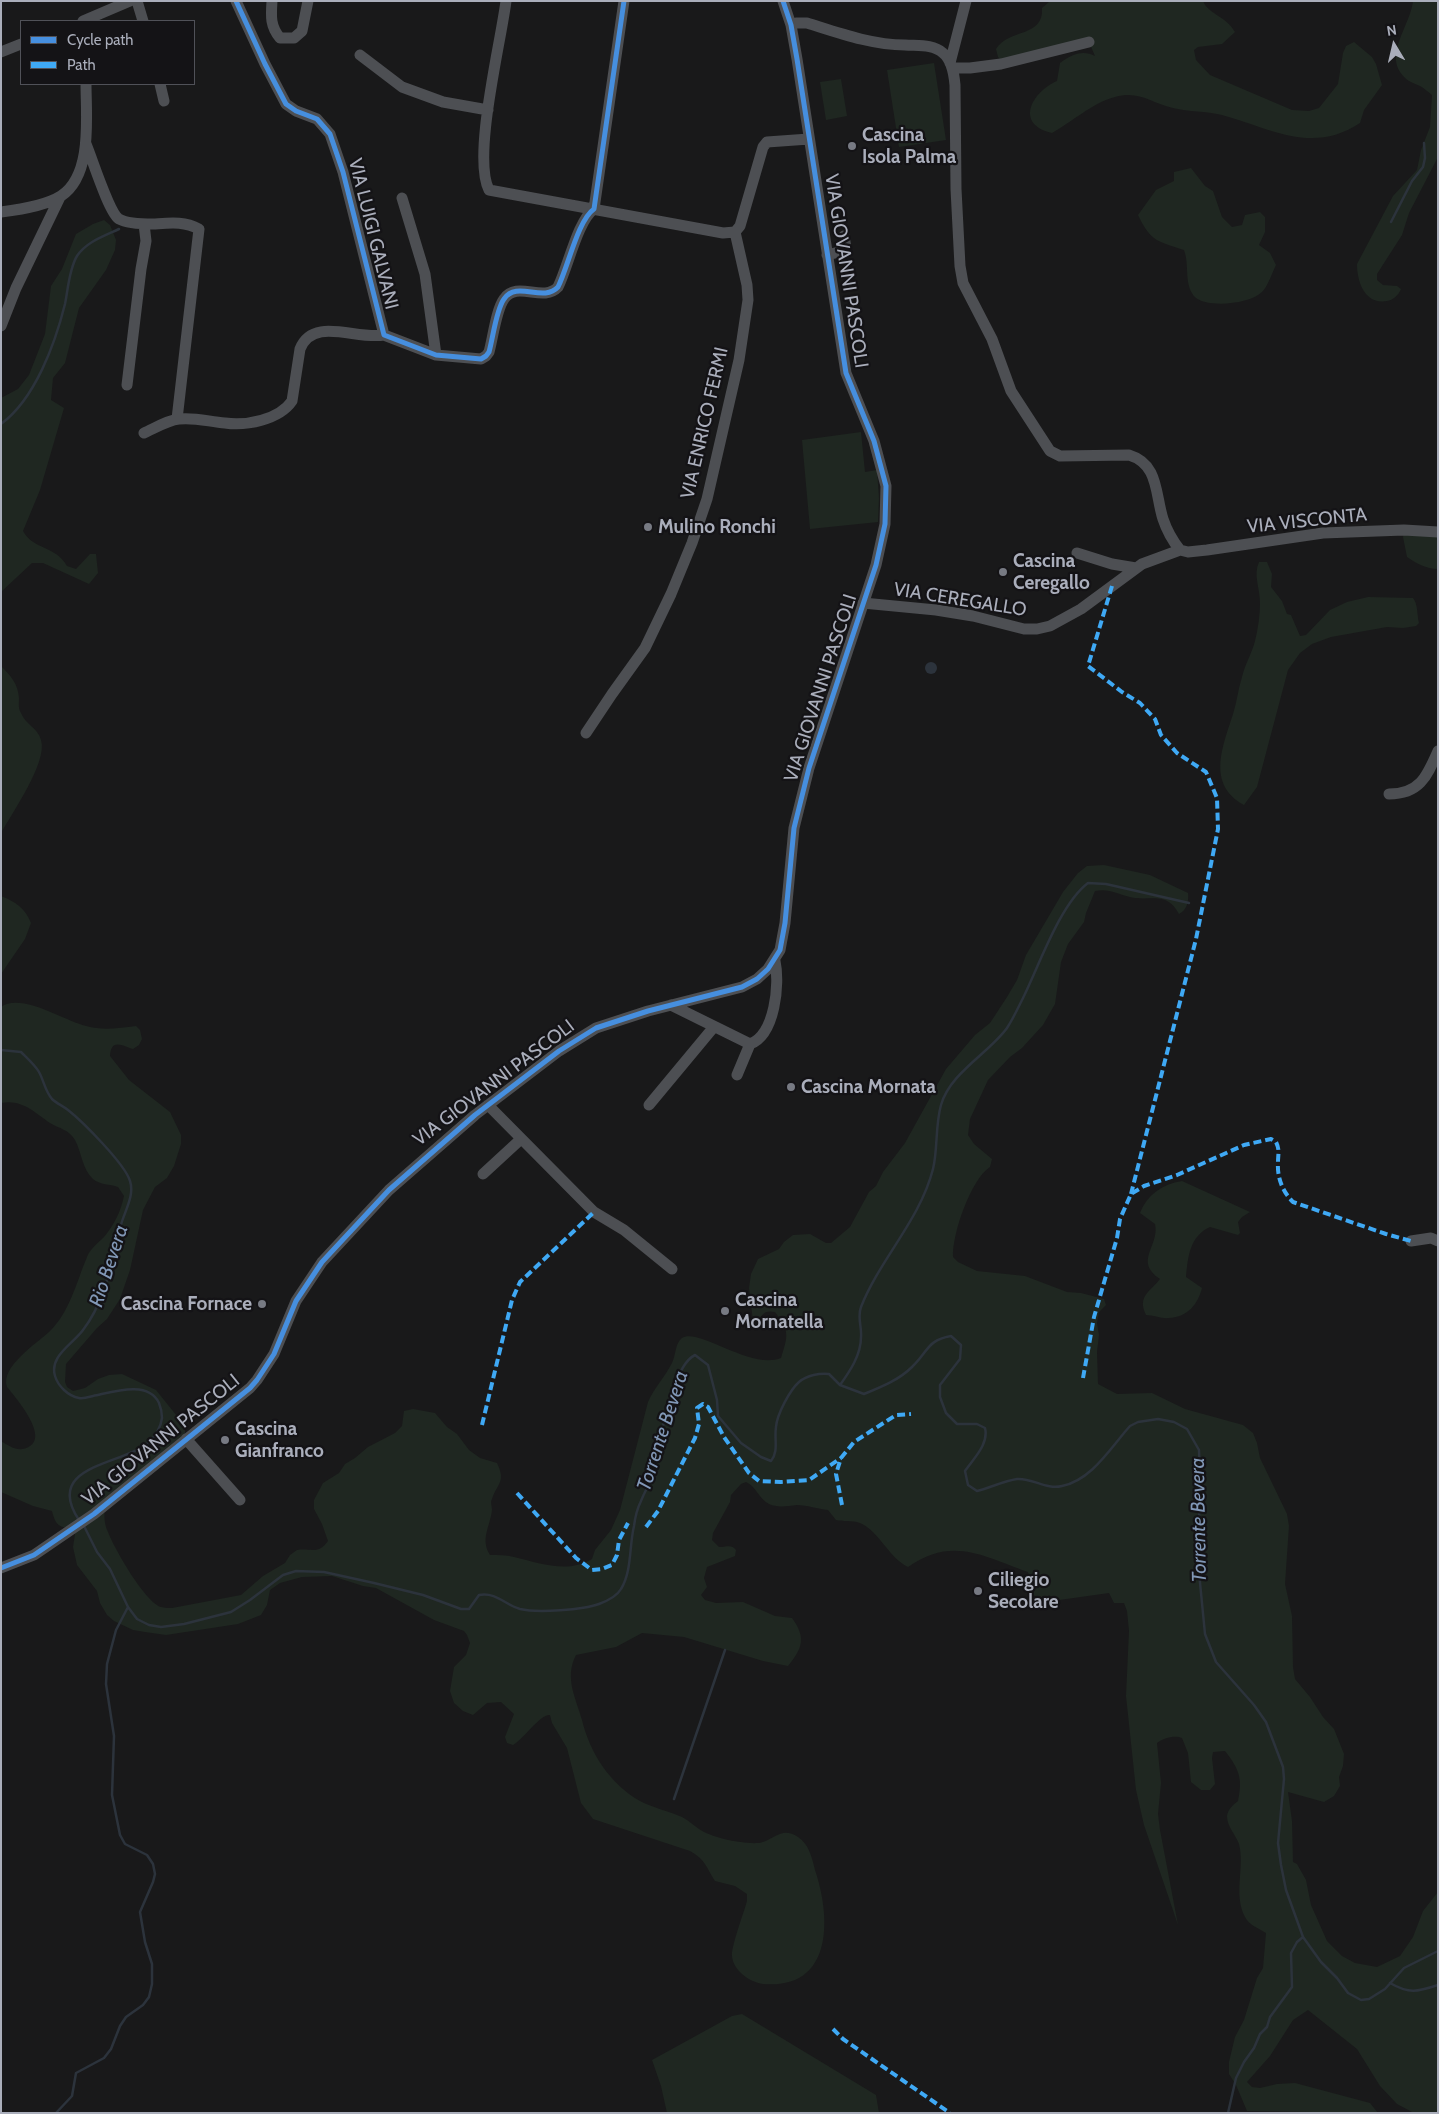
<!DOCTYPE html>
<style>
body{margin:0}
#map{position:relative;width:1439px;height:2114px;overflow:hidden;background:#19191a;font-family:Cabin,sans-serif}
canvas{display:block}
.frame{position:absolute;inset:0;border:2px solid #aaaebb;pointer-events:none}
.legend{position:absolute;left:20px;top:20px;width:175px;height:65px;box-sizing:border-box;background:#141316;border:1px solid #505158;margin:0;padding:6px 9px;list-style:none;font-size:15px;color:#aaaebb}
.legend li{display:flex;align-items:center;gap:10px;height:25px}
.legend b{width:25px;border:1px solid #505158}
.north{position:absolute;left:1369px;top:20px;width:50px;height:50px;-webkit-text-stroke:4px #141316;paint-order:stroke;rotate:351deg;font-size:14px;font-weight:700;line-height:20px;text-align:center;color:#aaaebb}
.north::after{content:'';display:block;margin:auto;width:18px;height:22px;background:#aaaebb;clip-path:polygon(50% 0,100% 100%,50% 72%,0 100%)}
</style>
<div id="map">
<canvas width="1439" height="2114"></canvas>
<div class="frame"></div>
<ul class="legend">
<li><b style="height:6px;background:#468fdf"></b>Cycle path</li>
<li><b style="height:6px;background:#3fa9f5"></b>Path</li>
</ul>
<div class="north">N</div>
</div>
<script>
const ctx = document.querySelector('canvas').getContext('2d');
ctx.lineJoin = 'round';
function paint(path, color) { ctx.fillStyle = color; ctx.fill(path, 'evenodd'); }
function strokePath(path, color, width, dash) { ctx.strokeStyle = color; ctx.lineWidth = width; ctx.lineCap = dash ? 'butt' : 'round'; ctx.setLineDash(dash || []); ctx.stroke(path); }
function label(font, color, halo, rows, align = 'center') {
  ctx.font = font + ' Cabin,sans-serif'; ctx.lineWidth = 4.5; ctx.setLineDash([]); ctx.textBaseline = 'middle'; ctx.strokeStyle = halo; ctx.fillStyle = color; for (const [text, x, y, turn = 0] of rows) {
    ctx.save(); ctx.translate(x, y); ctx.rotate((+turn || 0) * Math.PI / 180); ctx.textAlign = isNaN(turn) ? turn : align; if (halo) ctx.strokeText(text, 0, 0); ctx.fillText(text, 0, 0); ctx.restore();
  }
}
paint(new Path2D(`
 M 1050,1 L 1203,1 C 1208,14 1226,16 1235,32 L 1222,44 L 1198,47 L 1194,50 L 1196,60 L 1210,75 L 1292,110 L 1309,111 L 1319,108 L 1338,84 L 1343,53 L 1346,46 L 1354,42 L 1372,57 L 1376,64 L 1382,85 L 1364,110 L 1360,123 C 1312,155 1270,128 1222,115 C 1206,111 1189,112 1173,108 C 1151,103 1139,90 1115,97 C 1092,103 1072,122 1052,133 C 1014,124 1032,92 1057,81 L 1060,63 C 1070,55 1083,49 1095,56 L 1089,42 L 1002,61 L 998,57 L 996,49 C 1009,28 1044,38 1042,8 Z
 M 1413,1 L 1438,1 L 1438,157 L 1409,213 L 1402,235 L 1377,274 L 1377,280 L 1383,285 L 1397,286 L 1401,289 C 1398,296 1393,300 1387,301 C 1365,305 1357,282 1357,264 L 1393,196 L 1417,170 L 1421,150 L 1430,127 L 1432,95 C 1428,92 1424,88 1420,86 C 1416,84 1412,83 1409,81 C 1379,59 1410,28 1413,1 Z
 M 934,63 L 946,140 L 899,147 L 887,70 Z
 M 841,79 L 847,116 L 826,120 L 820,82 Z
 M 1191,168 L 1205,186 L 1213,191 L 1222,217 L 1232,227 L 1242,225 L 1245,215 L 1260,212 L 1265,217 L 1265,232 L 1259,245 L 1270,253 L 1276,265 C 1272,273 1268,286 1262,292 C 1250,304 1209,308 1196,298 C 1183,286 1190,265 1184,250 C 1157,241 1151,242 1138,215 L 1156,190 L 1174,181 L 1174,172 Z
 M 104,220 L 110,225 L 116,240 L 115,250 L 106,270 L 79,308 L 65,363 L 53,378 L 51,400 L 64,408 L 40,490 L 23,531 C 33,550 55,545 67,566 L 76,569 L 90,554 L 96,554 L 98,573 L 89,584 L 43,563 L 32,563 L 1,592 L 1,398 L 18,389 L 29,375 L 45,334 L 51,286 L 62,269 L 76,234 L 93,224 Z
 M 861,432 L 865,472 L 877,470 L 879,498 L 878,522 L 810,529 L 802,440 Z
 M 1404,530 L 1438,532 L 1438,569 C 1426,569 1416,563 1407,557 L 1403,537 Z
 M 1259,562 L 1267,562 L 1272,574 L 1271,587 L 1282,601 L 1287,614 L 1291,615 L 1300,636 L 1306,635 L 1330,610 L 1347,602 L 1368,597 L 1413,598 C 1418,604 1417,615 1419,623 L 1416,626 L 1403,628 L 1387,627 L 1331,637 L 1312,644 L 1300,653 L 1288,670 L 1257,787 L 1244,805 C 1206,784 1223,746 1233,714 C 1237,702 1238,689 1242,677 C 1245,664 1252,653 1255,641 C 1258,629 1260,615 1260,603 C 1260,588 1253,575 1259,562 Z
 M 1,666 C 11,676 18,684 19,698 C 19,704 18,708 21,713 C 25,724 38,728 41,740 C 48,762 12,813 1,833 Z
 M 1104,865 L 1150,875 L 1188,893 C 1189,901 1187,910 1179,914 C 1166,890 1150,902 1130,897 C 1117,894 1109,888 1095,891 L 1086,913 L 1084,922 L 1068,944 L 1061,962 L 1055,1004 L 1043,1025 L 1022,1048 L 1010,1057 L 988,1080 L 970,1119 L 968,1135 L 974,1144 L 992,1159 L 990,1167 C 971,1179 952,1234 953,1257 L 958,1262 L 977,1271 L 1025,1276 L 1067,1292 L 1081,1293 L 1104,1299 L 1106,1305 L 1099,1312 L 1097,1323 L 1099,1335 L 1097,1352 L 1098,1384 L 1117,1394 L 1152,1393 L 1185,1409 L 1243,1425 L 1253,1433 L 1257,1443 L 1260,1458 L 1287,1514 L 1289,1526 L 1285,1584 L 1292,1616 L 1293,1667 L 1295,1679 L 1310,1697 L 1323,1717 L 1334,1729 L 1344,1754 L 1343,1766 L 1339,1777 L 1340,1786 L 1334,1796 L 1324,1802 L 1288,1792 L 1292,1821 L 1293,1862 L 1297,1864 L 1306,1880 L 1311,1905 L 1327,1941 L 1342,1956 L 1355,1963 L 1377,1967 L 1400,1956 L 1413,1937 L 1423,1911 L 1438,1892 L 1438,2113 L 1414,2113 L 1397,2104 L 1380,2086 L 1357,2049 L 1308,2010 L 1293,2020 L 1270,2056 L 1247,2082 L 1252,2087 L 1260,2088 L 1277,2084 L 1295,2083 L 1370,2103 L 1378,2113 L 1247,2111 L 1236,2085 L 1229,2074 L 1229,2062 L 1235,2037 L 1244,2020 L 1257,1978 L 1263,1968 L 1266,1933 C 1258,1928 1249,1925 1245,1917 C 1233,1894 1245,1868 1239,1844 C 1236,1835 1227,1827 1227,1816 C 1228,1809 1233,1805 1238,1801 C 1243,1778 1239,1769 1225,1751 L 1213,1752 L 1212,1758 L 1215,1784 L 1210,1790 L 1201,1790 L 1191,1782 L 1188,1753 L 1182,1738 C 1175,1735 1163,1738 1157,1743 L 1161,1783 L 1158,1814 L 1160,1830 L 1178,1925 L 1144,1825 L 1136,1790 L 1126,1696 L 1129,1631 L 1127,1611 L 1124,1603 L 1114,1603 L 1109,1593 L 1045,1602 L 1032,1594 L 1028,1572 C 983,1556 952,1536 908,1567 C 888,1557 880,1532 860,1523 C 852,1520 843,1522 836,1520 L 828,1510 C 818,1509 807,1505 797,1505 C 787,1506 778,1508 769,1504 C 759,1499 756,1486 746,1482 L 741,1484 L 731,1495 L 730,1502 L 713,1533 L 712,1540 L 719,1547 C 726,1547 732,1544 736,1550 L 735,1556 L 707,1567 L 704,1578 L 707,1587 L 701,1595 L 705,1600 L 716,1603 L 743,1602 L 775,1616 L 792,1618 C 806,1637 803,1648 788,1666 L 763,1661 L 684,1637 L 642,1633 L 616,1647 L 576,1655 C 564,1678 576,1698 582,1720 C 590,1753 610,1784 640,1801 C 653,1808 669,1811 682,1817 C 690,1821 696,1828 704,1832 C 714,1837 730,1841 741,1842 C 747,1843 758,1844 763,1842 C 777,1837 783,1827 798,1837 C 809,1844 812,1858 815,1870 C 831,1917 834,1990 763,1984 C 749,1982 733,1970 732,1956 C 731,1947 744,1912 747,1901 L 747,1894 L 735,1886 L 715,1881 C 706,1867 706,1860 690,1851 L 593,1819 L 581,1803 L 567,1748 L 552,1723 L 550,1715 C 540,1714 524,1739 513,1745 L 507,1743 L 505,1737 L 514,1714 L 501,1702 L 487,1703 L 473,1715 L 463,1711 L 454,1703 L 450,1691 L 454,1667 L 466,1655 L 470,1643 L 467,1635 L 464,1631 L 434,1620 L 376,1588 L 363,1586 L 332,1576 L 302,1577 L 280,1583 L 270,1590 L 267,1605 L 261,1615 L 238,1624 L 166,1635 L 145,1632 L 133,1630 L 114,1621 L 107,1615 L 100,1603 L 97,1591 L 77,1565 L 73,1547 L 75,1534 L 71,1528 C 58,1528 55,1523 52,1511 L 33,1506 L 1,1492 L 1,1441 C 10,1447 20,1453 30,1446 C 48,1435 16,1398 7,1387 C 0,1367 37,1343 49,1332 C 70,1312 76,1283 87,1257 C 90,1249 98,1243 104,1237 C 114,1225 121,1211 124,1196 L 118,1187 C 110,1184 100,1185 93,1179 C 82,1169 82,1153 75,1140 C 68,1129 60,1129 50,1123 C 34,1112 22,1099 1,1103 L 1,1007 C 21,992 65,1021 86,1026 C 103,1031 119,1028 136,1026 L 140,1030 L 142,1039 L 139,1045 L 133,1049 C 124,1047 111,1037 110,1056 L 129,1080 L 170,1112 L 181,1135 L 181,1144 L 174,1166 L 167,1178 L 155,1187 L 143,1210 L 130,1270 L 120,1299 L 107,1319 L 97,1328 L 66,1364 L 65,1382 L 67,1387 L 73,1391 L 85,1388 L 98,1379 L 109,1375 L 122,1374 L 156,1390 L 185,1426 L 185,1435 L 105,1506 C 104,1515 104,1524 108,1532 C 114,1548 145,1602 161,1607 C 164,1608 169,1608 172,1608 L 241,1595 L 263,1576 L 285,1563 L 290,1555 L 297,1550 C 311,1548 318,1555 328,1541 L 322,1524 L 314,1509 L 314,1500 L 323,1483 L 339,1473 L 345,1464 L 355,1458 L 368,1447 L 395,1433 L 402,1426 L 404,1411 L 413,1409 L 435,1413 L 447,1427 L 457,1434 L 469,1450 L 480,1458 L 497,1463 C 506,1482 498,1482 492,1499 C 490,1502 492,1506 492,1510 C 490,1527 480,1539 490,1555 C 498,1555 506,1555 514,1557 C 539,1563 568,1574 592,1559 L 595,1550 L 611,1530 L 620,1510 L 648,1402 C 654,1388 665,1377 672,1363 C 676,1355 675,1343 682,1338 C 698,1327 750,1370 781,1358 C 788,1335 790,1332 775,1312 C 766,1310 762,1313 759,1321 L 753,1321 L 749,1288 L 751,1274 L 758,1259 L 779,1249 L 784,1242 L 793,1235 L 810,1234 L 826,1243 L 831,1243 L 850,1227 L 869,1192 L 876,1186 L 883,1172 L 905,1143 L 946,1069 L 975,1035 L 990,1023 L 1007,997 L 1017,980 L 1026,955 L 1063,892 L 1078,873 L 1087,866 Z
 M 1,896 C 16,902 25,908 31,923 L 25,939 L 1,974 Z
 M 1182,1181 L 1250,1212 L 1242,1217 L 1238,1222 L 1240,1233 L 1238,1235 L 1210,1227 C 1190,1236 1188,1256 1186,1277 L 1202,1288 C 1198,1304 1188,1317 1169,1318 C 1163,1319 1153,1315 1146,1315 C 1137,1296 1150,1292 1160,1279 C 1133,1261 1160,1246 1155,1224 L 1140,1213 C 1147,1195 1162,1184 1182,1181 Z
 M 742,2014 L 876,2095 L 879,2113 L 667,2113 L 661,2086 L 652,2060 L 732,2016 Z`), '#1f2721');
paint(new Path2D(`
 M925 668a6 6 0 1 1 12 0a6 6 0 1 1-12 0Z`), '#2c333c');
strokePath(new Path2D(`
 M 1391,222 L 1412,181 L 1423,167 L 1425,158 L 1424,143
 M 1,424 C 35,399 55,344 65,304 C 68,290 69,269 77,256 C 86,242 104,236 119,229
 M 1,1050 L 21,1052 C 27,1058 35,1065 39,1072 C 44,1081 45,1091 52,1099 C 56,1103 63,1106 68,1110 C 82,1121 125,1164 130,1181 C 135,1196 124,1212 120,1228 C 111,1263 106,1300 83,1330 C 73,1344 49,1356 55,1376 C 58,1386 68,1396 79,1398 C 83,1399 89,1397 93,1396 C 113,1392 148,1380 159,1403 C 161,1408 162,1413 162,1418 C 161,1427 155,1438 147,1444 C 120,1465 43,1466 79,1520
 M 840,1385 C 850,1371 861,1355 861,1337 C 862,1327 857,1317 861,1307 C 880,1259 920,1220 933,1169 C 938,1149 935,1126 941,1105 C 950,1073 989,1053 1007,1028 C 1013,1019 1018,1008 1023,998 C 1039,966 1060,904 1088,883 L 1106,884 L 1189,903
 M 84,1526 L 97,1552 L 110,1569 L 128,1607 L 137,1619 L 149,1625 L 161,1627 L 184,1624 L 231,1612 L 250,1600 L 283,1575 L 296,1571 L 324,1572 L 374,1583 L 423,1595 L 461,1609 L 469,1609 L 479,1595 C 497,1592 505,1605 520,1609 C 537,1613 583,1610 599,1604 C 607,1601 617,1596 621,1589 C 632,1571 629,1547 634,1526 C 635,1518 637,1509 641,1501 C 644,1493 649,1485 652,1477 C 659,1450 670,1367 695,1355 L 708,1365 L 717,1400 L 718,1416 L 741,1443 L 761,1457 L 771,1461 C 779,1451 774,1439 776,1427 C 777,1414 790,1390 799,1382 C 807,1375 820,1373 829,1374 L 840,1385 L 864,1394 C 881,1387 899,1380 912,1367 C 928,1352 927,1340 951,1336 L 961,1345 L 960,1359 L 940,1385 L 940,1397 L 946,1413 L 957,1424 L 977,1424 L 985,1428 C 989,1444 974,1458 965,1471 L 968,1485 L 977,1491 C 989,1488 1004,1481 1017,1479 C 1033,1478 1046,1490 1062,1486 C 1092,1480 1111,1447 1130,1426 L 1138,1422 L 1158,1419 L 1174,1422 L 1187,1429 L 1199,1450 L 1200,1481 L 1198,1562 L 1205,1634 L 1216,1662 L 1254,1705 L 1266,1722 L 1283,1767 L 1284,1779 L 1278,1843 L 1281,1865 L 1286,1890 L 1303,1937 L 1321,1962 L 1337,1978 L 1348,1993 L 1361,2000 L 1369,1999 L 1385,1989 L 1404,1968 L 1438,1951
 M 674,1799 L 725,1650
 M 1390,1983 C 1409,1994 1417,1992 1438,1985
 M 56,2113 L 72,2096 L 76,2073 L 104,2058 L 111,2049 L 120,2026 L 126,2017 L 143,2005 L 149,1997 L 152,1984 L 152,1964 L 145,1942 L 140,1912 L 153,1882 L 155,1874 L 153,1864 L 147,1855 L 125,1844 L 120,1835 L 112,1795 L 114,1736 L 106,1684 L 107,1664 L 116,1630 L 128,1607
 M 1228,2113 L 1236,2078 L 1244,2062 L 1254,2048 L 1260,2034 L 1267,2027 L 1270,2017 L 1292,1987 L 1291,1953 L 1297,1942 L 1303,1937`), '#2c333c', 2.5);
strokePath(new Path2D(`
 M 137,1 L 143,21
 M 236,1 L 265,64 L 286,104 L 296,111 L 317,119 L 330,134 L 343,172 L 384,335 L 436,355 L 481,359 L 486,356 L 489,352 C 493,338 496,310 504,299 C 517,280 543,303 558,287 C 568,267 578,220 594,209 L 624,1
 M 272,1 C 271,16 270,26 280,38 L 294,38 L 302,31 L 308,1
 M 506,1 C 501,42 472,157 489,190 L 723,233 L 735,232
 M 83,21 L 130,1
 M 791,25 L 796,23 L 807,23 C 839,33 872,45 905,45 C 918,46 933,44 943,53 C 952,60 954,74 955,85 L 956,189 L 960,266 L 963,283 L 992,339 L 1011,391 L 1050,451 L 1060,456 L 1129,455 C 1159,464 1155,494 1163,519 C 1167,531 1172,540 1180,550
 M 1,52 L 21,44
 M 360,55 L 402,87 L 443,102 L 488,110
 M 950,63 L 966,1
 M 952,68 L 970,68 L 1001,64 L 1089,42
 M 160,84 L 164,101
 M 86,144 C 92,158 109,213 119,219 C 128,224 143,224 153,224 C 170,223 184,221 199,229 L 177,419
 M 402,198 L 425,274 L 436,355
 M 1,212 C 17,210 47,205 61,196 C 93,175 86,117 86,84
 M 827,255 L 843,251 L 846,248 L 844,236
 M 1,326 L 16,288 L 60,197
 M 127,385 L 141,269 L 146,241 L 144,224
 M 144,433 C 155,428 168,420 179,419 C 195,417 210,422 225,423 C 246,426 279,420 292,401 L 300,349 C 313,316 356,340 384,335
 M 1180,550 L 1188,552 L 1207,550 L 1323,533 L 1404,530 L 1438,532
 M 1077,553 L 1112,564 L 1136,568
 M 863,603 L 936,610 L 973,616 L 1024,629 L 1037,629 L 1050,626 L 1081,609 L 1142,564 L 1180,550
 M 586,733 L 612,694 L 645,648 L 671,594 L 692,543 L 707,499 L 739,360 L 748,300 L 747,285 L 735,232 L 740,226 L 763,147 L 767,142 L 809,139
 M 1389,794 C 1420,794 1427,776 1438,751
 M 671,1005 L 750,1044 C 775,1035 780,984 775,961
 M 737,1075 L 750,1044
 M 488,1105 L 594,1212 L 624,1230 L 672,1269
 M 649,1105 L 713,1028
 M 483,1174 L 521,1139
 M 1411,1241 L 1431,1238 L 1438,1241
 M 186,1439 L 240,1500
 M 1,1568 L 34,1555 L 94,1514 L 250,1388 L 257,1380 L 274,1354 L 296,1301 L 322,1262 L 389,1190 L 475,1115 L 559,1051 L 596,1028 L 648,1011 L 742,987 L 757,979 L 768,969 L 780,950 L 785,923 L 794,828 L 809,768 L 876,565 L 885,524 L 886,486 L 874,441 L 846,373 L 797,59 L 791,25 L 783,1`), '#4d4f53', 11);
strokePath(new Path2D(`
 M 1112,586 L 1088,666 L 1122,692 L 1140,703 L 1155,719 L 1161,735 L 1177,753 L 1206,772 L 1217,798 L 1218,829 L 1196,939 L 1131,1194
 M 1083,1378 L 1094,1317 L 1117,1238 L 1120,1219 L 1131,1194 L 1144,1186 L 1177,1175 L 1244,1145 L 1271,1139 L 1276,1142 C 1280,1150 1278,1154 1278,1162 C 1277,1177 1282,1191 1293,1202 L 1386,1234 L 1411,1241
 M 482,1425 L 512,1300 L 520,1282 L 594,1212
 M 517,1493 L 576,1558 L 592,1570 L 602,1569 L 612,1565 L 617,1555 L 619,1540 L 628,1523
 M 842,1505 L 836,1474 L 841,1458 L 854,1442 L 896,1415 L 911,1414
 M 646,1527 L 658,1511 L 695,1438 L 699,1424 L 697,1408 L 703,1404 L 708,1407 L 724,1437 L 749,1473 L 759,1481 L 781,1482 L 809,1480 L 841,1458
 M 833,2029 L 843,2039 L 950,2113`), '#3fa9f5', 4, [8, 4]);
strokePath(new Path2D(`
 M 236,1 L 265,64 L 286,104 L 296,111 L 317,119 L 330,134 L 343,172 L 384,335 L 436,355 L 481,359 L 486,356 L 489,352 C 493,338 496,310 504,299 C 517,280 543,303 558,287 C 568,267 578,220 594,209 L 624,1
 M 1,1568 L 34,1555 L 94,1514 L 250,1388 L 257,1380 L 274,1354 L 296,1301 L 322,1262 L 389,1190 L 475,1115 L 559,1051 L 596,1028 L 648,1011 L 742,987 L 757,979 L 768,969 L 780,950 L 785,923 L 794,828 L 809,768 L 876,565 L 885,524 L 886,486 L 874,441 L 846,373 L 797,59 L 791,25 L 783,1`), '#468fdf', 5);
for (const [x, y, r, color] of [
 [852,146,5,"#777a83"],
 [648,527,5,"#777a83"],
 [1003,572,5,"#777a83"],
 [791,1087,5,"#777a83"],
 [262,1304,5,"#777a83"],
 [725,1311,5,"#777a83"],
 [225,1440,5,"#777a83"],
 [978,1591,5,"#777a83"]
]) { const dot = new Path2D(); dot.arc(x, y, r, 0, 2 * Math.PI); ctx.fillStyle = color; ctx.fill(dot); strokePath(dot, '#141316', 2); }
label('bold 19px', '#aaaebb', '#141316', [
 ["Cascina",862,135],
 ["Isola Palma",862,157],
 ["Mulino Ronchi",658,527],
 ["Cascina",1013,561],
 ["Ceregallo",1013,583],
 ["Cascina Mornata",801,1087],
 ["Cascina",735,1300],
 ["Mornatella",735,1322],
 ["Cascina Fornace",252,1304,"right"],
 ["Cascina",235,1429],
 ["Gianfranco",235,1451],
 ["Ciliegio",988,1580],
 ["Secolare",988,1602]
], 'left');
label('19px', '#aaaebb', '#141316', [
 ["VIA LUIGI GALVANI",373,234,76],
 ["VIA GIOVANNI PASCOLI",846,271,81],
 ["VIA ENRICO FERMI",705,423,-77],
 ["VIA VISCONTA",1307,521,-6],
 ["VIA CEREGALLO",960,600,9],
 ["VIA GIOVANNI PASCOLI",821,688,-72],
 ["VIA GIOVANNI PASCOLI",494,1083,-37],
 ["VIA GIOVANNI PASCOLI",161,1440,-39]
]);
label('italic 20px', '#8197b6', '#141316', [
 ["Rio Bevera",109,1266,-72],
 ["Torrente Bevera",663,1431,-72],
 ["Torrente Bevera",1199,1520,-91]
]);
</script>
